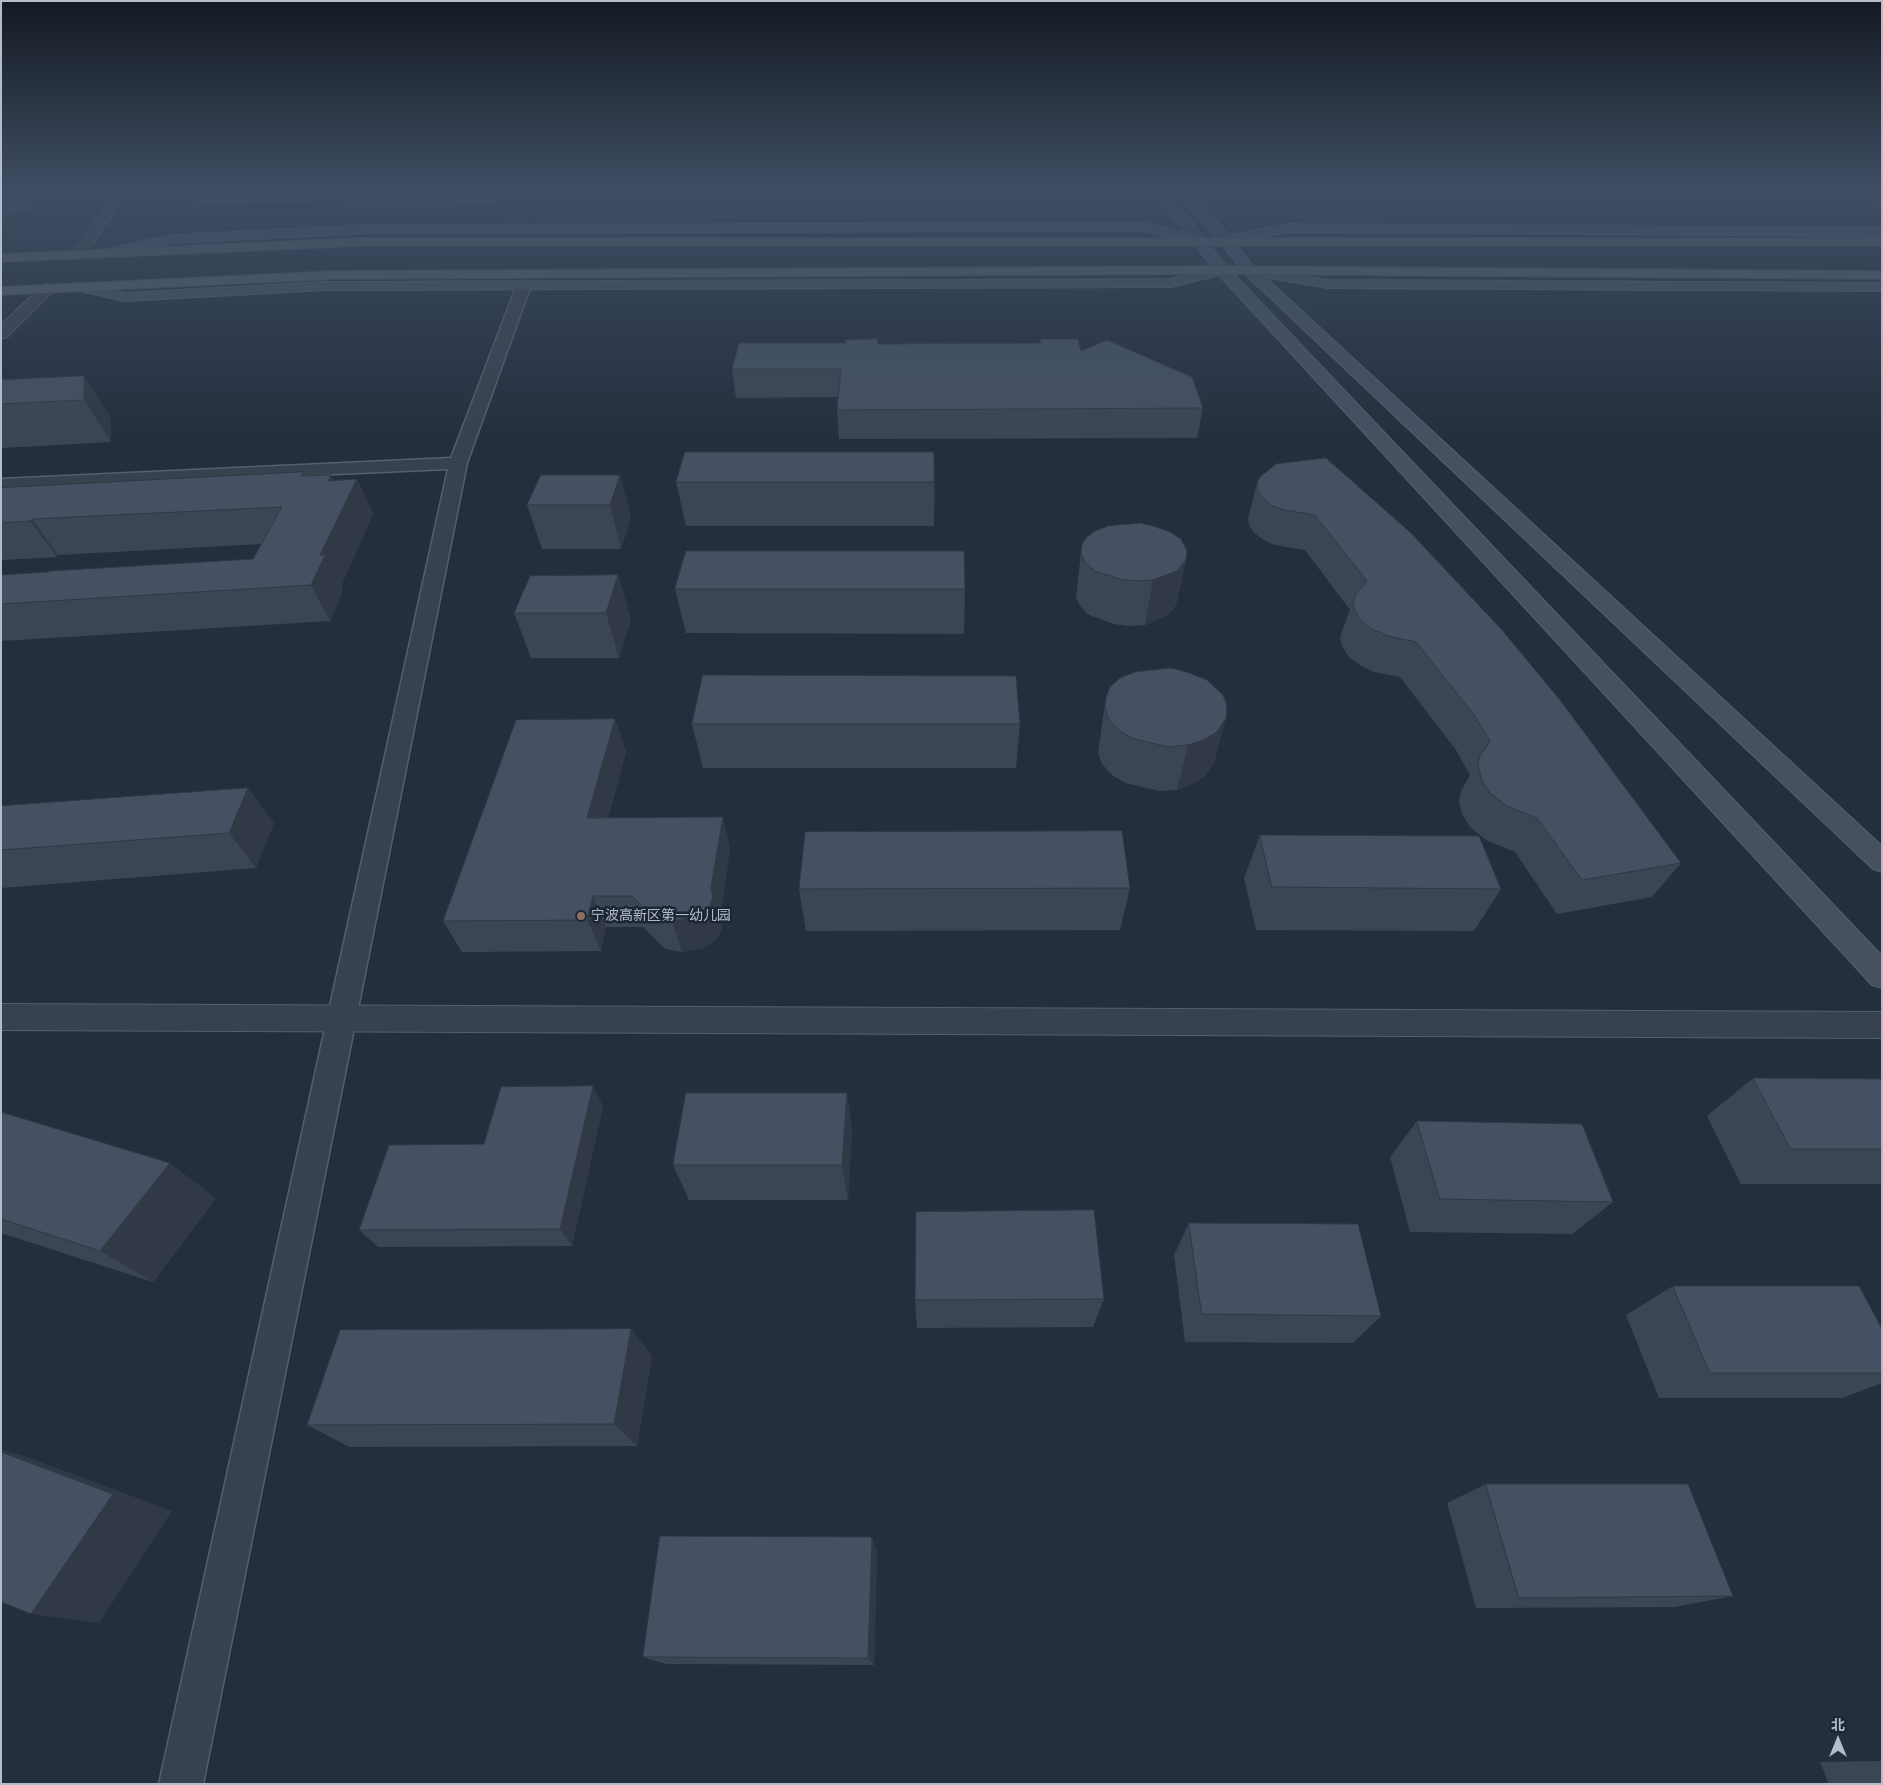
<!DOCTYPE html>
<meta charset="utf-8">
<style>
body{margin:0}
#map{position:relative;width:1883px;height:1785px;overflow:hidden;background:#242f3e;font-family:Poppins,"Noto Sans SC",sans-serif}
canvas{display:block}
.frame{position:absolute;inset:0;border:2px solid #b4bcc9;pointer-events:none}
.north{position:absolute;left:1813px;top:1715px;width:50px;height:50px;-webkit-text-stroke:4px #1d2633;paint-order:stroke;rotate:0deg;font-size:14px;font-weight:700;line-height:20px;text-align:center;color:#b4bcc9}
.north::after{content:'';display:block;margin:auto;width:18px;height:22px;background:#b4bcc9;clip-path:polygon(50% 0,100% 100%,50% 72%,0 100%)}
</style>
<div id="map">
<canvas width="1883" height="1785"></canvas>
<div class="frame"></div>
<div class="north">北</div>
</div>
<script>
const ctx = document.querySelector('canvas').getContext('2d');
ctx.lineJoin = 'round';
function strokePath(path, color, width, dash) { ctx.strokeStyle = color; ctx.lineWidth = width; ctx.lineCap = dash ? 'butt' : 'round'; ctx.setLineDash(dash || []); ctx.stroke(path); }
function paint(path, color) { ctx.fillStyle = color; ctx.fill(path, 'evenodd'); }
function label(font, color, halo, rows, align = 'center') {
  ctx.font = font + ' Poppins,"Noto Sans SC",sans-serif'; ctx.lineWidth = 5; ctx.setLineDash([]); ctx.textBaseline = 'middle'; ctx.strokeStyle = halo; ctx.fillStyle = color; for (const [text, x, y, turn = 0] of rows) {
    ctx.save(); ctx.translate(x, y); ctx.rotate((+turn || 0) * Math.PI / 180); ctx.textAlign = isNaN(turn) ? turn : align; if (halo) ctx.strokeText(text, 0, 0); ctx.fillText(text, 0, 0); ctx.restore();
  }
}
const minor = new Path2D(`
 M 524,281 L 531,285 L 467,463 L 203,1784 L 159,1784 L 448,469 L 1,489 L 1,479 L 451,458 L 517,285 Z`);
const tertiary = new Path2D(`
 M 116,191 L 128,191 L 84,257 L 74,257 L 72,254 Z
 M 1152,191 L 1165,191 L 1204,238 L 1206,241 L 1204,244 L 1194,244 Z
 M 1177,191 L 1190,191 L 1230,237 L 1232,240 L 1230,243 L 1220,243 Z
 M 1855,191 L 1870,191 L 1882,199 L 1882,209 Z
 M 48,284 L 53,285 L 55,288 L 53,291 L 7,337 L 1,339 L 1,325 L 43,285 Z
 M 1,1004 L 1882,1012 L 1882,1038 L 1,1030 Z`);
const secondary = new Path2D(`
 M 1144,223 L 1204,238 L 1227,267 L 1882,956 L 1882,988 L 1872,985 L 1219,275 L 1171,287 L 325,290 L 125,301 L 75,290 L 73,287 L 75,284 L 80,283 L 125,293 L 325,282 L 1171,279 L 1213,268 L 1194,244 L 1144,231 L 372,233 L 171,243 L 109,257 L 102,253 L 104,250 L 171,235 L 372,225 Z
 M 1289,224 L 1882,228 L 1882,236 L 1289,232 L 1234,242 L 1254,267 L 1328,280 L 1882,283 L 1882,291 L 1328,288 L 1265,277 L 1882,846 L 1882,872 L 1873,869 L 1244,273 L 1218,240 L 1225,236 Z`);
const primary = new Path2D(`
 M 360,238 L 1882,238 L 1882,246 L 360,246 L 1,262 L 1,254 Z
 M 1222,266 L 1882,271 L 1882,279 L 1222,274 L 335,279 L 1,295 L 1,287 L 335,271 Z`);
strokePath(minor, '#565f6c', 3);
strokePath(tertiary, '#565f6c', 2);
strokePath(secondary, '#565f6c', 2);
strokePath(primary, '#414a57', 2);
paint(minor, '#38414e');
paint(tertiary, '#38414e');
paint(secondary, '#465061');
paint(primary, '#56606e');
paint(new Path2D(`
 M 1,191 L 51,191 L 29,213 L 1,215 Z
 M 175,191 L 506,191 L 498,205 L 344,208 L 342,201 L 195,206 L 192,200 L 180,201 Z
 M 1040,339 L 1081,351 L 1203,408 L 1197,438 L 839,439 L 837,410 L 838,397 L 736,398 L 732,369 L 878,344 L 1040,343 Z
 M 84,376 L 110,417 L 111,442 L 1,448 L 1,380 Z
 M 934,452 L 934,526 L 686,526 L 676,482 Z
 M 1276,464 L 1681,863 L 1652,897 L 1557,914 L 1515,852 L 1486,840 L 1470,827 L 1462,814 L 1459,801 L 1461,791 L 1470,775 L 1456,750 L 1400,677 L 1374,672 L 1361,666 L 1348,656 L 1342,646 L 1340,637 L 1350,610 L 1305,550 L 1275,545 L 1264,540 L 1254,533 L 1249,525 L 1248,518 L 1257,483 Z
 M 620,475 L 631,518 L 621,549 L 542,549 L 527,505 Z
 M 306,476 L 334,480 L 357,479 L 373,514 L 341,586 L 343,591 L 330,621 L 1,641 L 1,575 L 253,559 L 262,544 L 58,555 L 57,557 L 1,560 L 1,488 Z
 M 1082,544 L 1186,560 L 1176,605 L 1168,615 L 1145,625 L 1128,626 L 1114,624 L 1089,615 L 1080,606 L 1076,597 Z
 M 618,575 L 631,620 L 619,658 L 531,658 L 514,613 Z
 M 675,589 L 965,589 L 964,634 L 686,633 Z
 M 1106,697 L 1226,718 L 1214,763 L 1205,776 L 1192,784 L 1177,790 L 1159,791 L 1126,783 L 1113,776 L 1102,764 L 1098,753 Z
 M 615,719 L 626,752 L 608,818 L 723,817 L 730,849 L 720,918 L 722,929 L 716,940 L 703,948 L 682,952 L 665,949 L 643,927 L 606,927 L 601,951 L 462,952 L 443,921 Z
 M 692,724 L 1020,724 L 1016,768 L 703,768 Z
 M 1,806 L 274,823 L 256,868 L 1,888 Z
 M 1260,835 L 1501,889 L 1474,931 L 1256,930 L 1244,878 Z
 M 1130,888 L 1120,930 L 806,931 L 799,889 Z
 M 1753,1078 L 1882,1079 L 1882,1184 L 1741,1184 L 1707,1116 Z
 M 847,1093 L 852,1130 L 848,1200 L 689,1200 L 673,1165 Z
 M 603,1106 L 572,1246 L 378,1247 L 359,1230 L 484,1144 Z
 M 1,1112 L 216,1198 L 153,1282 L 1,1233 Z
 M 1417,1121 L 1613,1202 L 1572,1234 L 1410,1232 L 1390,1157 Z
 M 1189,1223 L 1381,1316 L 1353,1343 L 1185,1342 L 1174,1255 Z
 M 1673,1286 L 1882,1329 L 1882,1383 L 1842,1398 L 1659,1398 L 1626,1315 Z
 M 1104,1299 L 1093,1327 L 917,1328 L 915,1300 Z
 M 652,1356 L 637,1446 L 350,1447 L 307,1425 Z
 M 1486,1484 L 1733,1596 L 1674,1607 L 1476,1608 L 1447,1503 Z
 M 872,1537 L 877,1552 L 874,1665 L 666,1664 L 643,1657 Z
 M 1882,1761 L 1882,1784 L 1829,1784 L 1820,1762 Z`), '#3b4654');
paint(new Path2D(`
 M 16,191 L 51,191 L 29,213 Z
 M 494,191 L 506,191 L 498,205 Z
 M 84,376 L 110,417 L 111,442 L 84,400 Z
 M 934,452 L 935,495 L 934,526 Z
 M 331,475 L 345,504 L 357,479 L 373,514 L 341,586 L 343,591 L 330,621 L 311,585 L 328,481 Z
 M 620,475 L 631,518 L 621,549 L 610,505 Z
 M 32,519 L 58,555 L 57,557 L 30,521 Z
 M 1186,560 L 1176,605 L 1168,615 L 1145,625 L 1153,580 Z
 M 618,575 L 631,620 L 619,658 L 606,613 Z
 M 1226,718 L 1214,763 L 1205,776 L 1192,784 L 1177,790 L 1188,745 Z
 M 615,719 L 626,752 L 599,850 L 587,818 Z
 M 248,788 L 274,823 L 256,868 L 229,833 Z
 M 723,817 L 730,849 L 720,918 L 722,929 L 716,940 L 703,948 L 682,952 L 672,921 L 711,887 Z
 M 593,896 L 606,927 L 601,951 L 587,920 Z
 M 593,1086 L 603,1106 L 572,1246 L 560,1229 Z
 M 847,1093 L 852,1130 L 848,1200 L 842,1165 Z
 M 170,1163 L 216,1198 L 153,1282 L 100,1251 Z
 M 631,1329 L 652,1356 L 637,1446 L 614,1424 Z
 M 1,1449 L 27,1457 L 172,1511 L 99,1623 L 31,1614 Z
 M 872,1537 L 877,1552 L 874,1665 L 868,1658 Z`), '#303945');
const building = new Path2D(`
 M 878,339 L 877,344 L 1041,343 L 1040,339 L 1078,339 L 1081,351 L 1107,340 L 1192,377 L 1203,408 L 837,410 L 841,369 L 732,369 L 739,343 L 846,343 L 846,340 Z
 M 84,376 L 84,400 L 1,404 L 1,380 Z
 M 685,452 L 934,452 L 934,482 L 676,482 Z
 M 1326,458 L 1411,533 L 1502,630 L 1560,700 L 1681,863 L 1582,880 L 1537,818 L 1507,806 L 1490,793 L 1482,780 L 1478,766 L 1480,756 L 1490,741 L 1474,715 L 1416,642 L 1388,636 L 1374,630 L 1361,621 L 1355,611 L 1353,602 L 1356,594 L 1367,581 L 1315,515 L 1285,510 L 1273,506 L 1263,498 L 1258,491 L 1257,483 L 1260,477 L 1276,464 Z
 M 304,472 L 301,476 L 331,475 L 328,481 L 357,479 L 320,555 L 325,555 L 311,585 L 1,604 L 1,575 L 48,572 L 50,571 L 253,559 L 282,507 L 32,519 L 30,521 L 1,523 L 1,488 Z
 M 541,475 L 620,475 L 610,505 L 527,505 Z
 M 1140,523 L 1153,526 L 1170,532 L 1181,539 L 1187,551 L 1186,560 L 1177,571 L 1153,580 L 1136,581 L 1120,579 L 1095,571 L 1085,562 L 1081,553 L 1082,544 L 1087,537 L 1095,531 L 1108,526 Z
 M 686,551 L 964,551 L 965,589 L 675,589 Z
 M 618,575 L 606,613 L 514,613 L 530,576 Z
 M 1171,668 L 1187,672 L 1207,680 L 1223,695 L 1227,705 L 1226,718 L 1217,732 L 1203,740 L 1188,745 L 1169,747 L 1135,739 L 1121,732 L 1109,720 L 1105,708 L 1106,697 L 1110,687 L 1120,678 L 1135,672 Z
 M 703,675 L 1016,676 L 1020,724 L 692,724 Z
 M 615,719 L 587,818 L 723,817 L 711,887 L 713,898 L 708,909 L 694,917 L 672,921 L 654,918 L 632,896 L 593,896 L 587,920 L 443,921 L 516,720 Z
 M 248,788 L 229,833 L 1,850 L 1,806 Z
 M 1122,831 L 1130,888 L 799,889 L 805,832 Z
 M 1260,835 L 1479,836 L 1501,889 L 1272,887 Z
 M 1753,1078 L 1882,1079 L 1882,1149 L 1791,1149 Z
 M 593,1086 L 560,1229 L 359,1230 L 389,1145 L 484,1144 L 501,1087 Z
 M 686,1093 L 847,1093 L 842,1165 L 673,1165 Z
 M 1,1112 L 170,1163 L 100,1251 L 1,1219 Z
 M 1417,1121 L 1582,1124 L 1613,1202 L 1440,1199 Z
 M 1094,1210 L 1104,1299 L 915,1300 L 916,1212 Z
 M 1189,1223 L 1358,1224 L 1381,1316 L 1202,1314 Z
 M 1673,1286 L 1859,1286 L 1882,1329 L 1882,1373 L 1710,1373 Z
 M 631,1329 L 614,1424 L 307,1425 L 340,1330 Z
 M 1,1452 L 113,1494 L 31,1614 L 1,1602 Z
 M 1486,1484 L 1688,1484 L 1733,1596 L 1519,1598 Z
 M 660,1536 L 872,1537 L 868,1658 L 643,1657 Z`);
paint(building, '#455162');
strokePath(building, '#303945', 1);
const sky = ctx.createLinearGradient(0, 0, 0, 441);
sky.addColorStop(0, '#141a22');
sky.addColorStop(0.43, '#3f4d63');
sky.addColorStop(1, '#3f4d6300');
ctx.fillStyle = sky;
ctx.fillRect(0, 0, 1883, 441);
for (const [x, y, r, color] of [
 [581,916,5,"#8d6e63"]
]) { const dot = new Path2D(); dot.arc(x, y, r, 0, 2 * Math.PI); ctx.fillStyle = color; ctx.fill(dot); strokePath(dot, '#1d2633', 2); }
label('14px', '#b4bcc9', '#1d2633', [
 ["宁波高新区第一幼儿园",591,916]
], 'left');
</script>
